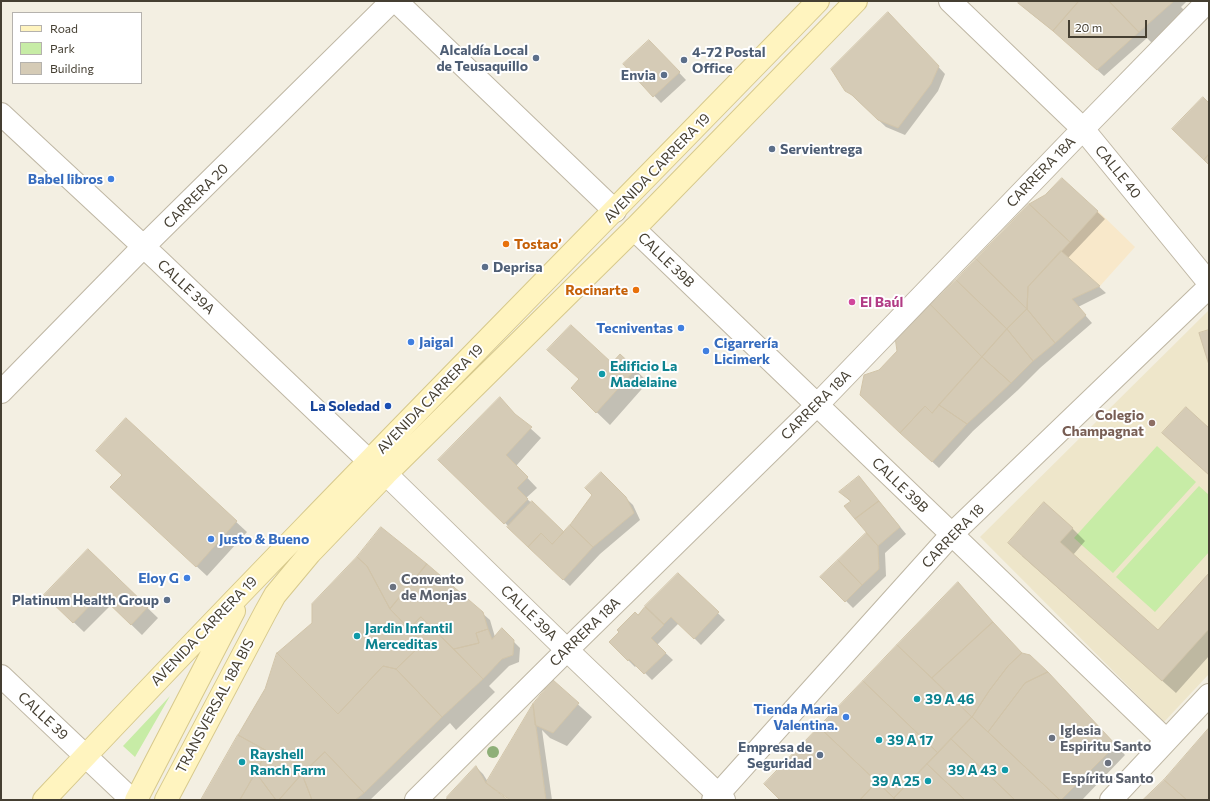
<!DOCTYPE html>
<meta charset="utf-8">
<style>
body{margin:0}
#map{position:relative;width:1210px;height:801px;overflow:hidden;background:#f3efe2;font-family:Commissioner,sans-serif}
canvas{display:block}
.frame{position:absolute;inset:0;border:2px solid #453f32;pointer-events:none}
.legend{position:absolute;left:12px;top:12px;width:130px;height:72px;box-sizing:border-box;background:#fff;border:1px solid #b5b2ad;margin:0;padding:5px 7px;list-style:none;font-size:12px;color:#453f32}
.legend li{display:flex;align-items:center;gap:8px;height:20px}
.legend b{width:20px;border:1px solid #b5b2ad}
.scale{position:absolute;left:1068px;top:20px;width:79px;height:18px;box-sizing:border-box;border:2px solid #453f32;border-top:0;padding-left:5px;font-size:12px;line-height:14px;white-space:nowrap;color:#453f32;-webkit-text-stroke:3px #fff;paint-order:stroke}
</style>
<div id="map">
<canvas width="1210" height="801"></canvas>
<div class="frame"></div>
<ul class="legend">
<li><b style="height:5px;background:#fff4bf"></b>Road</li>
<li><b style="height:11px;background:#c7eca6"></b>Park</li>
<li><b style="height:11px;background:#d5cbb6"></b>Building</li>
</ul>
<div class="scale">20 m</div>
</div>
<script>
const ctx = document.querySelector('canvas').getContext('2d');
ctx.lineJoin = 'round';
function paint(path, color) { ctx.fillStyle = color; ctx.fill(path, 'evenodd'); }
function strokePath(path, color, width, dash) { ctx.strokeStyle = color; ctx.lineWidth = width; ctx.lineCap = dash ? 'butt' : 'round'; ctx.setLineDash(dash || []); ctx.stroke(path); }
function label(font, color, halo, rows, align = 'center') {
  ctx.font = font + ' Commissioner,sans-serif'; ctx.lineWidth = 4; ctx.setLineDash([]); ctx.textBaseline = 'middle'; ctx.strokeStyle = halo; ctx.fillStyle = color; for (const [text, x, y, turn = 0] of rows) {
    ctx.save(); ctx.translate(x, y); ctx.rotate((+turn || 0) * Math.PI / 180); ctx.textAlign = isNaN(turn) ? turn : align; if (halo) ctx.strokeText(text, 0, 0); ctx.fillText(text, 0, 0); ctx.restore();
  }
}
paint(new Path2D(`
 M 1098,211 L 1135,247 L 1100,286 L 1061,251 Z`), '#f8e8ca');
paint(new Path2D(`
 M 1209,310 L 1209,674 L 1164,722 L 980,537 Z`), '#eee6ca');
paint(new Path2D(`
 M 1157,446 L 1196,482 L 1113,573 L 1074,538 Z
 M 1199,486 L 1209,495 L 1209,552 L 1155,612 L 1116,577 Z
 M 170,696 L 135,757 L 123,746 Z`), '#c7eca6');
paint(new Path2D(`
 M 1017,1 L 1187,1 L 1181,7 L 1192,18 L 1157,48 L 1147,38 L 1104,76 L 1061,37 L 1029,12 Z
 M 895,20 L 945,74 L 938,91 L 905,135 L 886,127 L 846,90 Z
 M 656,48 L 686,80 L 661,103 L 624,64 Z
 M 1062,179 L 1105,219 L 1068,258 L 1106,293 L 1078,307 L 1092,323 L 1040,368 L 1018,390 L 973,431 L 939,468 L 868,402 L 880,370 Z
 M 620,355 L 648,382 L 610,425 L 585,401 L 612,365 Z
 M 500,399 L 519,418 L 541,438 L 516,466 L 537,488 L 526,498 L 564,533 L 594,495 L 601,474 L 633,505 L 640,520 L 600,554 L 570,586 L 440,460 Z
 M 126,420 L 247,532 L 207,576 L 122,497 Z
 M 859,477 L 906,534 L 885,553 L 886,576 L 853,608 L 822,577 L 867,533 L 851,502 L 840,492 Z
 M 1072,528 L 1085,541 L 1073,555 L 1158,632 L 1209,575 L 1209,656 L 1176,693 L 1022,556 Z
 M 88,551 L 158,618 L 142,635 L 111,605 L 84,632 L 45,595 Z
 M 678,575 L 725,620 L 701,645 L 679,623 L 657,645 L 673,660 L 652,680 L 637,665 L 635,667 L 610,642 Z
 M 958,583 L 1022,655 L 1058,683 L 1125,755 L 1082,800 L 781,800 L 766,784 Z
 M 482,613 L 490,620 L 495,637 L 502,630 L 520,648 L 519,662 L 509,666 L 489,686 L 495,692 L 456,730 L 450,723 L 370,800 L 202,800 L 313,624 Z
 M 553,682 L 592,717 L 567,746 L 550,738 L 542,730 L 552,800 L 511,800 L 495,789 L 494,791 L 507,800 L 445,800 L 476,767 L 483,774 L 488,782 Z`), '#0003');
const building = new Path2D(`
 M 1020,1 L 1079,1 L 1053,31 L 1018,3 Z
 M 1079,1 L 1109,1 L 1139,32 L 1097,70 L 1053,31 Z
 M 1109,1 L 1174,1 L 1139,32 Z
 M 888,12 L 939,66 L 931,84 L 898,128 L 878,120 L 852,95 L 845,91 L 831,69 Z
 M 649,40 L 680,72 L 653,97 L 623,64 Z
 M 1203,97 L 1209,103 L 1209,154 L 1204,160 L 1172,129 Z
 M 1209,154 L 1209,165 L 1204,160 Z
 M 1062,178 L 1098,211 L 1070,242 L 1029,204 L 1045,195 Z
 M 1029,204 L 1070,242 L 1028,287 L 1027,309 L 976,259 Z
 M 1061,251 L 1100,286 L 1072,299 L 1086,315 L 1055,343 L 1027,309 L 1028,287 Z
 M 976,259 L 1027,309 L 1007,329 L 956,280 Z
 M 956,280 L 1007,329 L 982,357 L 930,304 Z
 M 930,304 L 982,357 L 932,413 L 925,406 L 900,433 L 860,395 L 864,375 L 879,370 L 897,351 L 895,337 Z
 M 1027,309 L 1055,343 L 1033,361 L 1007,329 Z
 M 571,325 L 612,363 L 620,354 L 636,369 L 596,413 L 571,388 L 579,379 L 547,350 Z
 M 1007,329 L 1033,361 L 1011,383 L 982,357 Z
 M 1209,330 L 1209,365 L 1199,333 Z
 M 982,357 L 1011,383 L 967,424 L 939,405 Z
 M 500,397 L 515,414 L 532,427 L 506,455 L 528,477 L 517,488 L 528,499 L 504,524 L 438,460 Z
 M 939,405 L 967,424 L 932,462 L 900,433 L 925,406 L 932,413 Z
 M 1186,407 L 1209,428 L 1209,475 L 1162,433 Z
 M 126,418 L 237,521 L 196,567 L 110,487 L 122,475 L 96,451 Z
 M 601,472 L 626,497 L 634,513 L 593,547 L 570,525 L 592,495 L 585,488 Z
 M 859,476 L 879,501 L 855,519 L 844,506 L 851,501 L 839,492 Z
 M 532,501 L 564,532 L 552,544 L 541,533 L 528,547 L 507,527 Z
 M 879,501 L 900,527 L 878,546 L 855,519 Z
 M 1044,502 L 1073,528 L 1060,542 L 1158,630 L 1209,573 L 1209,629 L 1162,681 L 1008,543 Z
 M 570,525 L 593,547 L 563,580 L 528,547 L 541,533 L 552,544 Z
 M 381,527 L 427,564 L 390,609 L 367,566 L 357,557 Z
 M 866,533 L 878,546 L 879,569 L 862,585 L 838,560 Z
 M 88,549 L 148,607 L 131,625 L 100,595 L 73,623 L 44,595 Z
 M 357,557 L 367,566 L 390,609 L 423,643 L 396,669 L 383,666 L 338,714 L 277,653 L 312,623 L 312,604 Z
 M 838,560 L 862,585 L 845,602 L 820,577 Z
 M 427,564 L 483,612 L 488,629 L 476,633 L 479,643 L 454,649 L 421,617 L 409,629 L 390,609 Z
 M 678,573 L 719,612 L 694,639 L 671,617 L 664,624 L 645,606 Z
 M 958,582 L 993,622 L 932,678 L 897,645 Z
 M 645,607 L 664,625 L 651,638 L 666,653 L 644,674 L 629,659 L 628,661 L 609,642 L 619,632 L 617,630 L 635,612 L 638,615 Z
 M 421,617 L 483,679 L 442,717 L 396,669 L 423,643 L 409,629 Z
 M 993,622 L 1022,653 L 1008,666 L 989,691 L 972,717 L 932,678 Z
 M 502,628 L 514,640 L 513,655 L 502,659 L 483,679 L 454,649 L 479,643 L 476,633 L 488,629 L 492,639 Z
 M 897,645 L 972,717 L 938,753 L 863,681 Z
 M 277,653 L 338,714 L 383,666 L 396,669 L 442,717 L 364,793 L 325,752 L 302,774 L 279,800 L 276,800 L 256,773 L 267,751 L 238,735 L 265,689 Z
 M 1022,653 L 1030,655 L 1048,672 L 1025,683 L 988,732 L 972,717 L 989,691 L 1008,666 Z
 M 1048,672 L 1116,745 L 1061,800 L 1060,800 L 988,732 L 1025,683 Z
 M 553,680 L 579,703 L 553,733 L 535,725 L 533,704 Z
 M 863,681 L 938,753 L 894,798 L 819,727 Z
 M 533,704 L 546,800 L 510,800 L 486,783 Z
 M 972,717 L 988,732 L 1060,800 L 1015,800 L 951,739 Z
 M 819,727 L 877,782 L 860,800 L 780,800 L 764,784 Z
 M 1209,728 L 1209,800 L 1187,800 L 1164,780 Z
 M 238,735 L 267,751 L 240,800 L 201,800 Z
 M 951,739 L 1015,800 L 965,800 L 927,764 Z
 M 325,752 L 364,793 L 355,800 L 312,800 L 302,774 Z
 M 927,764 L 965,800 L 896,800 L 894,798 Z
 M 476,766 L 486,783 L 508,800 L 447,800 L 447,797 Z
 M 256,773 L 276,800 L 240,800 Z
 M 302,774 L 312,800 L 279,800 Z
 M 1164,780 L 1187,800 L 1143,800 Z
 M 877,782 L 894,798 L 893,800 L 860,800 Z`);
paint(building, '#d5cbb6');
strokePath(building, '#d1c4a9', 1);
const minor = new Path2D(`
 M 396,1 L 615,211
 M 950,1 L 1083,129 L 1209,283
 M 1,114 L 158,260 L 369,461
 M 634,229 L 1166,740
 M 1,392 L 143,247 L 392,1
 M 386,474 L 567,650 L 724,800
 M 1,676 L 132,800
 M 416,800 L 567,650 L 817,405 L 1083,129 L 1208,1
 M 713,800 L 952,534 L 1209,287
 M 1111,800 L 1209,695`);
const secondary = new Path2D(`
 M 44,800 C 298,530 560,267 818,1
 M 136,800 L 234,611
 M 166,800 L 265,613 L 275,595 L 310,553 L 386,474 L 634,229 L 856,1`);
strokePath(minor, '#bfb7a4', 24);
strokePath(secondary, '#d7c98c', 24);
strokePath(minor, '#fff', 22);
strokePath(secondary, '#fff4bf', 22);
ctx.fillStyle = '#8eaf78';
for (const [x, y] of [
 [493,752]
]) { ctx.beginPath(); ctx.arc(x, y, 6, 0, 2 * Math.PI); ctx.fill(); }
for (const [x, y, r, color] of [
 [536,58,4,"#5c6f8a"],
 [684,60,4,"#5c6f8a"],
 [664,75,4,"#5c6f8a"],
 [772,149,4,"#5c6f8a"],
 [111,179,4,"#3f7fe0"],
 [506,244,4,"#e8710a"],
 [485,267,4,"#5c6f8a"],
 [636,290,4,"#e8710a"],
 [852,302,4,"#d1479c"],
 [681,328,4,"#3f7fe0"],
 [411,342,4,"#3f7fe0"],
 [706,351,4,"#3f7fe0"],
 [602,374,4,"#0f9aa8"],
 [388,406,4,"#1a4fb4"],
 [1152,423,4,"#8d6e63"],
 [211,539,4,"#3f7fe0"],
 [187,578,4,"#3f7fe0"],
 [393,587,4,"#6b7280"],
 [167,600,4,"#5c6f8a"],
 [357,636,4,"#0f9aa8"],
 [917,699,4,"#0f9aa8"],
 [846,717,4,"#3f7fe0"],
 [1052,738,4,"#6b7280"],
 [879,740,4,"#0f9aa8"],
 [820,755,4,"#5c6f8a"],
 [242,762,4,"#0f9aa8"],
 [1108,763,4,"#6b7280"],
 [1005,770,4,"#0f9aa8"],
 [928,781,4,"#0f9aa8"]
]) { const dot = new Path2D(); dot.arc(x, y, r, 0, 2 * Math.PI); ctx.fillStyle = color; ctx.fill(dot); strokePath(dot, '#fff', 1.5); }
label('bold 14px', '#4e5e75', '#fff', [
 ["Alcaldía Local",528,50],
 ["de Teusaquillo",528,66],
 ["4-72 Postal",692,52,"left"],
 ["Office",692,68,"left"],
 ["Envia",656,75],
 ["Servientrega",780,149,"left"],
 ["Deprisa",493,267,"left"],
 ["Platinum Health Group",159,600],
 ["Empresa de",812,747],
 ["Seguridad",812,763]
], 'right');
label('14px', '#453f32', '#fff', [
 ["AVENIDA CARRERA 19",657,168,-46],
 ["CARRERA 18A",1041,172,-46],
 ["CALLE 40",1118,172,51],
 ["CARRERA 20",196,196,-45],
 ["CALLE 39B",666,260,44],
 ["CALLE 39A",186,287,43],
 ["AVENIDA CARRERA 19",430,399,-46],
 ["CARRERA 18A",816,405,-45],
 ["CALLE 39B",900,485,44],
 ["CARRERA 18",953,536,-46],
 ["CALLE 39A",529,613,44],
 ["AVENIDA CARRERA 19",204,631,-46],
 ["CARRERA 18A",585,632,-44],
 ["TRANSVERSAL 18A BIS",215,706,-62],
 ["CALLE 39",43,716,43]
]);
label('bold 14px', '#366cbe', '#fff', [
 ["Babel libros",103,179],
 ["Tecniventas",673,328],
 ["Jaigal",419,342,"left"],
 ["Cigarrería",714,343,"left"],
 ["Licimerk",714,359,"left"],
 ["Justo & Bueno",219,539,"left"],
 ["Eloy G",179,578],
 ["Tienda Maria",838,709],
 ["Valentina.",838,725]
], 'right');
label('bold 14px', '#c56008', '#fff', [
 ["Tostao’",514,244],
 ["Rocinarte",628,290,"right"]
], 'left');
label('bold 14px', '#b23c85', '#fff', [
 ["El Baúl",860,302]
], 'left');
label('bold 14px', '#0d838f', '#fff', [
 ["Edificio La",610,366],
 ["Madelaine",610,382],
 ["Jardin Infantil",365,628],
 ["Merceditas",365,644],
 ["39 A 46",925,699],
 ["39 A 17",887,740],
 ["Rayshell",250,754],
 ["Ranch Farm",250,770],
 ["39 A 43",997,770,"right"],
 ["39 A 25",920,781,"right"]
], 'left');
label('bold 14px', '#164399', '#fff', [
 ["La Soledad",380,406]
], 'right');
label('bold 14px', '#785e54', '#fff', [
 ["Colegio",1144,415],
 ["Champagnat",1144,431]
], 'right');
label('bold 14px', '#5b616d', '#fff', [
 ["Convento",401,579],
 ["de Monjas",401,595],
 ["Iglesia",1060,730],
 ["Espiritu Santo",1060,746],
 ["Espíritu Santo",1108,778,"center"]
], 'left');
</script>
